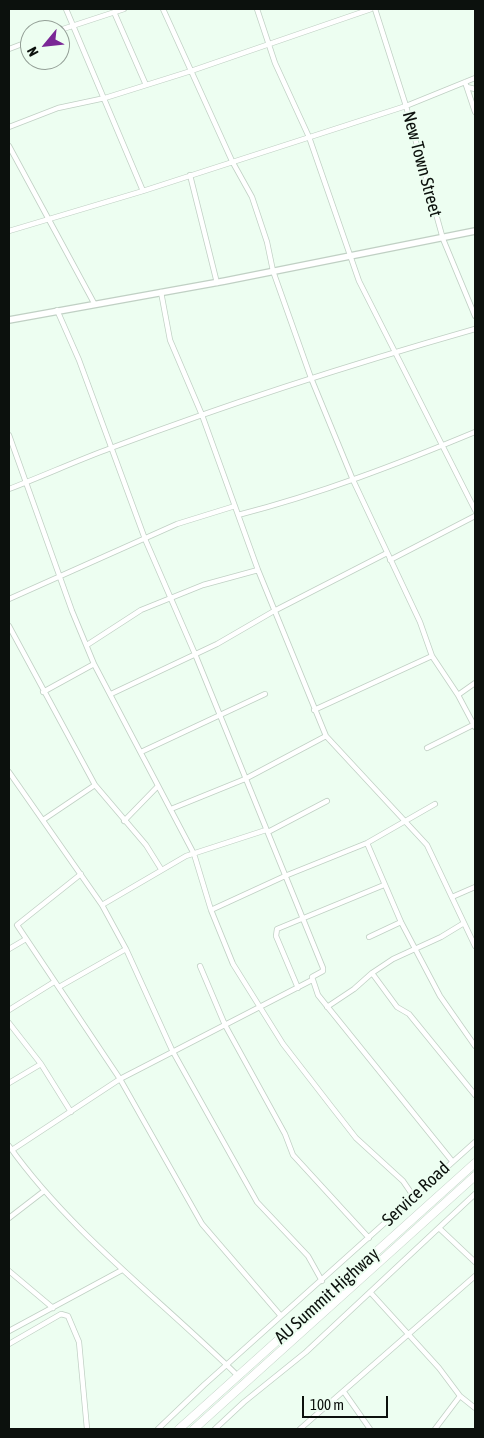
<!DOCTYPE html>
<style>
body{margin:0}
#map{position:relative;width:484px;height:1438px;overflow:hidden;background:#edfef1;font-family:"Asap Condensed",sans-serif}
canvas{display:block}
.frame{position:absolute;inset:0;border:10px solid #0c110d;pointer-events:none}
.north{position:absolute;left:20px;top:20px;width:50px;height:50px;box-sizing:border-box;background:#edfef1;border:1px solid #939f96;border-radius:50%;rotate:242deg;font-size:14px;font-weight:700;line-height:20px;text-align:center;color:#0c110d}
.north::after{content:'';display:block;margin:auto;width:18px;height:22px;background:#7a2796;clip-path:polygon(50% 0,100% 100%,50% 72%,0 100%)}
.scale{position:absolute;left:302px;top:1396px;width:86px;height:22px;box-sizing:border-box;border:2px solid #0c110d;border-top:0;padding-left:6px;font-size:15px;line-height:18px;white-space:nowrap;color:#0c110d;-webkit-text-stroke:4px #edfef1;paint-order:stroke}
</style>
<div id="map">
<canvas width="484" height="1438"></canvas>
<div class="frame"></div>
<div class="north">N</div>
<div class="scale">100 m</div>
</div>
<script>
const ctx = document.querySelector('canvas').getContext('2d');
ctx.lineJoin = 'round';
function strokePath(path, color, width, dash) { ctx.strokeStyle = color; ctx.lineWidth = width; ctx.lineCap = dash ? 'butt' : 'round'; ctx.setLineDash(dash || []); ctx.stroke(path); }
function label(font, color, halo, rows, align = 'center') {
  ctx.font = font + ' "Asap Condensed",sans-serif'; ctx.lineWidth = 4; ctx.setLineDash([]); ctx.textBaseline = 'middle'; ctx.strokeStyle = halo; ctx.fillStyle = color; for (const [text, x, y, turn = 0] of rows) {
    ctx.save(); ctx.translate(x, y); ctx.rotate((+turn || 0) * Math.PI / 180); ctx.textAlign = isNaN(turn) ? turn : align; if (halo) ctx.strokeText(text, 0, 0); ctx.fillText(text, 0, 0); ctx.restore();
  }
}
const minor = new Path2D(`
 M 66,9 L 143,191
 M 163,9 L 232,161 L 252,197 L 267,242 L 273,271 L 311,378 L 353,480 L 420,622 L 432,656 L 458,695 L 475,727
 M 257,9 L 275,63 L 309,137 L 359,281 L 475,510
 M 375,9 L 406,106 L 443,239 L 475,316
 M 114,12 L 146,85
 M 60,30 L 124,9
 M 9,49 L 30,41
 M 465,82 L 475,112
 M 467,87 L 475,89
 M 9,127 L 58,108 L 105,98 L 191,71 L 371,9
 M 9,146 L 94,303
 M 190,175 L 217,283
 M 9,231 L 143,191 L 406,106 L 475,78
 M 161,292 L 170,340 L 202,415 L 258,570 L 326,736 L 427,845 L 475,946
 M 57,310 L 79,360 L 145,539 L 195,654 L 323,968 L 323,971 L 312,977 L 318,995 L 452,1161
 M 9,435 L 72,611 L 94,664 L 194,854 L 211,910 L 233,964 L 283,1044 L 331,1106 L 356,1138 L 403,1181 L 414,1197
 M 9,489 C 43,476 76,461 111,448 C 230,403 352,364 475,329
 M 238,515 C 320,494 398,464 475,432
 M 390,560 L 475,516
 M 9,599 L 177,524 L 235,506
 M 9,626 L 95,785 L 146,845 L 161,869
 M 87,645 L 141,610 L 203,585 L 258,570
 M 43,692 L 94,664
 M 111,694 L 217,644 L 274,611 L 387,553
 M 458,695 L 475,683
 M 314,710 L 432,656
 M 427,748 L 475,724
 M 141,752 L 265,694
 M 9,772 L 102,905 L 126,949 L 172,1050 L 257,1202 L 308,1256 L 322,1281
 M 171,809 L 245,779 L 326,736
 M 43,820 L 95,785
 M 124,821 L 158,786
 M 268,832 L 327,801
 M 367,843 L 401,922 L 440,996 L 475,1046
 M 81,874 L 17,925 L 120,1079 L 202,1224 L 281,1316
 M 452,897 L 475,887
 M 102,905 L 186,856 L 266,830
 M 211,910 L 285,876 L 367,843 L 435,804
 M 369,937 L 401,922
 M 9,949 L 26,939
 M 200,966 L 225,1025 L 285,1134 L 293,1155 L 369,1238
 M 372,973 L 397,1007 L 409,1014 L 475,1095
 M 59,987 L 126,949
 M 298,988 L 276,936 L 277,929 L 384,885
 M 327,1007 L 354,989 L 372,973 L 393,959 L 441,937 L 464,923
 M 9,1010 L 54,982
 M 9,1023 L 41,1064 L 71,1112
 M 9,1083 L 41,1064
 M 9,1146 C 72,1234 161,1300 238,1376
 M 12,1150 L 120,1079 L 312,980
 M 9,1218 L 44,1191
 M 439,1228 L 475,1262
 M 9,1271 L 53,1308
 M 370,1292 L 439,1368 L 460,1396 L 475,1408
 M 9,1331 L 122,1270
 M 9,1344 L 61,1314 L 68,1316 L 79,1342 L 87,1429
 M 344,1392 L 370,1429
 M 158,1429 L 204,1385 L 475,1142
 M 215,1429 L 244,1402 L 306,1352 L 475,1194
 M 300,1429 L 475,1276
 M 435,1429 L 460,1396`);
const tertiary = new Path2D(`
 M 9,320 L 225,281 L 475,231`);
const primary = new Path2D(`
 M 179,1429 L 475,1163
 M 194,1429 L 475,1176`);
strokePath(minor, '#c0d0c4', 6);
strokePath(tertiary, '#c0d0c4', 8);
strokePath(primary, '#c0d0c4', 9);
strokePath(minor, '#fff', 4.5);
strokePath(tertiary, '#fff', 5.5);
strokePath(primary, '#fff', 8);
label('18px', '#0c110d', '#edfef1', [
 ["New Town Street",422,164,75],
 ["Service Road",416,1194,-43],
 ["AU Summit Highway",327,1296,-42]
]);
</script>
